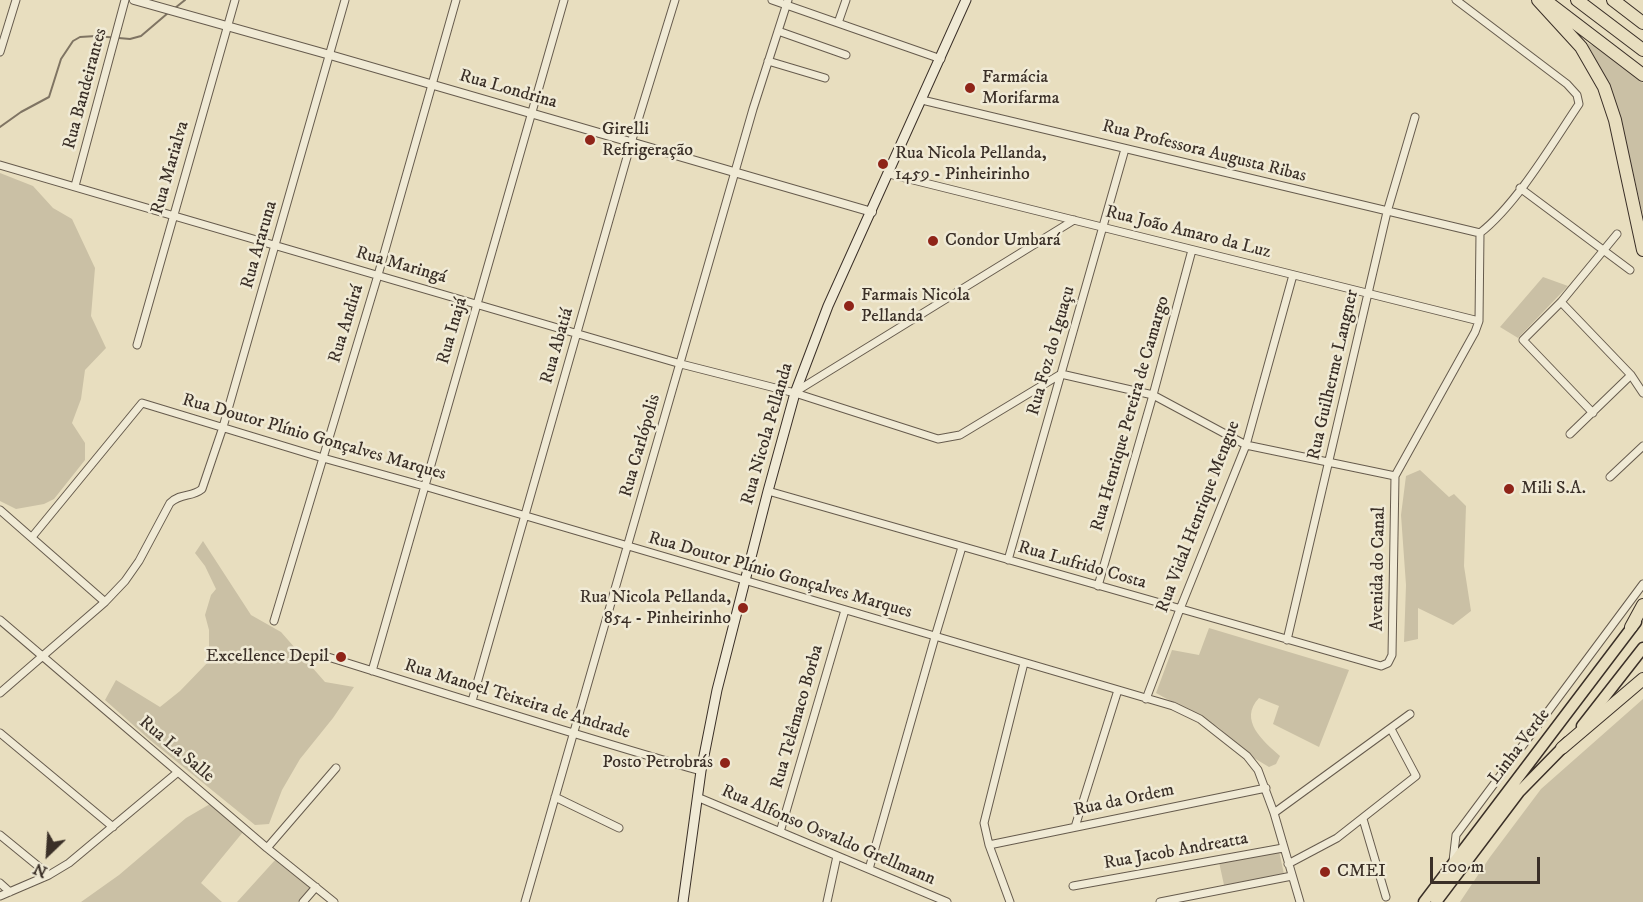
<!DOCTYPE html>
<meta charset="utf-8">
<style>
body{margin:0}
#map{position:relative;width:1643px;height:902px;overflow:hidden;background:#e8debf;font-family:"IM FELL DW Pica",serif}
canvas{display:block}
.north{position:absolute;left:18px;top:824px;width:60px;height:60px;-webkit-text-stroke:4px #f0ead5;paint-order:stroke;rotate:205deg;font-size:16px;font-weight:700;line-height:24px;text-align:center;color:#3a2f27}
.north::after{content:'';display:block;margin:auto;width:21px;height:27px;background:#3a2f27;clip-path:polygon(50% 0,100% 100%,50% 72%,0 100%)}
.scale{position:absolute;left:1430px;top:857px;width:110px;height:27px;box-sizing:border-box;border:3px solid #3a2f27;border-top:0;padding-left:8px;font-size:18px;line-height:21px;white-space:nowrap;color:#3a2f27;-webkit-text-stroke:4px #f0ead5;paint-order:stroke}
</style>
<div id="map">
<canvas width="1643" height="902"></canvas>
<div class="north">N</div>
<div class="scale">100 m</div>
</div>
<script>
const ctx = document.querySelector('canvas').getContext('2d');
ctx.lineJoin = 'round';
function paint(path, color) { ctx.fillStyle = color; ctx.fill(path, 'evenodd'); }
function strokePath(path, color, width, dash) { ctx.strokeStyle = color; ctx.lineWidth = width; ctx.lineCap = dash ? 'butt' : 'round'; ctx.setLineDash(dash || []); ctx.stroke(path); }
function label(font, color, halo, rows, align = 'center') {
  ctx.font = font + ' "IM FELL DW Pica",serif'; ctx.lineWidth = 5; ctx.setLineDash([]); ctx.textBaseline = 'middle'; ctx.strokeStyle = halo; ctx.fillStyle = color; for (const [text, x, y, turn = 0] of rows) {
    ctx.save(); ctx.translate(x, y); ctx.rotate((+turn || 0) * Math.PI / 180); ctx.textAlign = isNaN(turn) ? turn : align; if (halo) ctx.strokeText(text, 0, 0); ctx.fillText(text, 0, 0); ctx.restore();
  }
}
paint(new Path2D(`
 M 1587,43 L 1594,46 L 1643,83 L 1643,215 L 1621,121 L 1610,87 Z
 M 0,173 L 33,186 L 53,208 L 72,219 L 95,268 L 91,316 L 106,348 L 85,370 L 81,399 L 72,423 L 85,443 L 85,460 L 54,499 L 44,504 L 16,509 L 0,501 Z
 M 1543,277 L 1568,286 L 1518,338 L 1500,327 Z
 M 1420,470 L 1449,497 L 1454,494 L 1466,506 L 1464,566 L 1471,611 L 1453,625 L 1418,608 L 1418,639 L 1404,642 L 1406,585 L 1401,515 L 1406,476 Z
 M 203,541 L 251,615 L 281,632 L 325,682 L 354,687 L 333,718 L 300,759 L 282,790 L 269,824 L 255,825 L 150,740 L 105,700 L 116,680 L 160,707 L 180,691 L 209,661 L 209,630 L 205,615 L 211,595 L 216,589 L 205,566 L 195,553 Z
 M 1209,628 L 1349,670 L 1319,747 L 1273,724 L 1279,706 L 1259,698 C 1238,720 1263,741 1280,756 L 1276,764 L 1269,767 L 1249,755 L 1218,727 L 1156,693 L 1172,650 L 1199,655 Z
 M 1643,699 L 1643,902 L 1460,902 L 1490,857 L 1541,789 Z
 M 210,804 L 243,832 L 201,883 L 222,902 L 81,902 L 119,875 L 186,818 Z
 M 1279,851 L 1284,874 L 1224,885 L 1219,862 Z
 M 276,859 L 310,888 L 298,902 L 237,902 Z`), '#cac0a5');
strokePath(new Path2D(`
 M 175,8 L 185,0
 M 0,127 L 21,112 L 49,97 L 61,59 L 73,41 L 80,37 L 96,36 L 130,39 L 141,36 L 168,13`), '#7f7463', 2);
const minor = new Path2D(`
 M 772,0 L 941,59
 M 1456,0 L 1567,84 L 1577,95 L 1579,104 C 1552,144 1517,204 1480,233
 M 838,23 L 846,0
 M 778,31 L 846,55
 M 0,52 L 16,0
 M 768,61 L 825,78
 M 922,100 L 1480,233
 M 0,165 L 681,364 L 795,393 L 938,439 L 960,435 L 1061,374 L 1153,395 L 1246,445 L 1395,476
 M 889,174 L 1479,321
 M 75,186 L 125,0
 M 1520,188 L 1630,270
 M 1561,302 L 1631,375 L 1643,393
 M 137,345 L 235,0
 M 795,392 L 1074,220
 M 1593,413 L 1523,340 L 1561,302 L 1617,234
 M 1570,434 L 1631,375
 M 1610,477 L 1643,446
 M 768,491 L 1381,666 L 1388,663 L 1392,655 L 1395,476 L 1475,332 L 1479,321 L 1480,233
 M 0,510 L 105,602
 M 32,537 L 142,403 L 323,458 L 424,486 L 1173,706 L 1200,719 L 1247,756 L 1258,770 L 1274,813 L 1300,902
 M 1008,560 L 1125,149
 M 1098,586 L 1153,395 L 1192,250
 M 0,620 L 267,848 L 334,902
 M 274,621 L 378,275 L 456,0
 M 1287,640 L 1387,212 L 1415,117
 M 325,656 C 450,695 575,735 701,771
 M 372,671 L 564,0
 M 0,693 L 105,602 L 125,581 L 139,561 L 170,503 C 182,492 191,498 202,489 L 223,427 L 345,0
 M 1146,699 L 1180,609 L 1246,445 L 1293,275
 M 472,701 L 631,143 L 675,0
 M 0,733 L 113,827
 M 555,797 L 619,828
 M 697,797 L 947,902
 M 1274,813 L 1410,714
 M 1363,819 L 1386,897
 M 1075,827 L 1118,690
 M 780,832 L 845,610
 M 0,835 L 49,875
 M 989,845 L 1266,788
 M 267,848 L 336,768
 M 1453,861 L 1456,835 L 1643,584
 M 1288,864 L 1337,838 L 1416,776 L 1391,729
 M 869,869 L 935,637 L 962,547
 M 0,883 L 10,892
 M 1073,886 L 1283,848
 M 0,896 L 49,875 L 69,863 L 178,772
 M 303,902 L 316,887
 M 525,902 L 753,109 L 788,0
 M 827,902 L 837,856
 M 1010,902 L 989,845 L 984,823 L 1024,663
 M 1160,902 L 1292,876`);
const tertiary = new Path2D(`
 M 134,0 L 330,55 L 872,212`);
const secondary = new Path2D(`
 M 683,902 L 701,771 L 717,690 L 768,491 L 795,393 L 828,306 L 966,0`);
const trunk = new Path2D(`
 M 1582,726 L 1643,648
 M 1424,902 L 1636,622
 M 1436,902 L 1519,792 L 1568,742`);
const motorway = new Path2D(`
 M 1538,0 L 1581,47 L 1604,87 L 1615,120 L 1643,250
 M 1577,0 L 1643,50
 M 1613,0 L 1643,23
 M 1550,4 L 1643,75
 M 1631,627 L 1643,605
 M 1562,748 L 1643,679`);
strokePath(minor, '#665b4d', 9);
strokePath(tertiary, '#665b4d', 10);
strokePath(secondary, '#3a2f27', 11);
strokePath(trunk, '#3a2f27', 13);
strokePath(motorway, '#3a2f27', 14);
strokePath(minor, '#f0ead5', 7);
strokePath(tertiary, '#f0ead5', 8);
strokePath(secondary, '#f0ead5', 9);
strokePath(trunk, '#e8debf', 10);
strokePath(motorway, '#e8debf', 12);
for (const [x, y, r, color] of [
 [970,88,6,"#8f2418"],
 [590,140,6,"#8f2418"],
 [883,164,6,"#8f2418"],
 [933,241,6,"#8f2418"],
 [849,306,6,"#8f2418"],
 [1509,489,6,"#8f2418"],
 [743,608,6,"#8f2418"],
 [341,657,6,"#8f2418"],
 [725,763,6,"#8f2418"],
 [1325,872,6,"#8f2418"]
]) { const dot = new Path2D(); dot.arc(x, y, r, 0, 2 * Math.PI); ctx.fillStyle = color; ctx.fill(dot); strokePath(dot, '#f0ead5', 2); }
label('18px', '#3a2f27', '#f0ead5', [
 ["Farmácia",982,78],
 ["Morifarma",982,99],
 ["Girelli",602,130],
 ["Refrigeração",602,151],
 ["Rua Nicola Pellanda,",895,154],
 ["1459 - Pinheirinho",895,175],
 ["Condor Umbará",945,241],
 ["Farmais Nicola",861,296],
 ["Pellanda",861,317],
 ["Mili S.A.",1521,489],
 ["Rua Nicola Pellanda,",731,598,"right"],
 ["854 - Pinheirinho",731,619,"right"],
 ["Excellence Depil",329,657,"right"],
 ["Posto Petrobrás",713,763,"right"],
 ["CMEI",1337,872]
], 'left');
label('18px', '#3a2f27', '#f0ead5', [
 ["Rua Bandeirantes",86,89,-75],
 ["Rua Londrina",508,90,16],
 ["Rua Professora Augusta Ribas",1204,152,14],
 ["Rua Marialva",171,168,-74],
 ["Rua João Amaro da Luz",1188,233,14],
 ["Rua Araruna",260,245,-74],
 ["Rua Maringá",401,266,16],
 ["Rua Andirá",347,324,-73],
 ["Rua Inajá",453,331,-74],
 ["Rua Abatiá",558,346,-74],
 ["Rua Foz do Iguaçu",1052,351,-74],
 ["Rua Guilherme Langner",1334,375,-77],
 ["Rua Henrique Pereira de Camargo",1131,414,-74],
 ["Rua Nicola Pellanda",768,434,-74],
 ["Rua Doutor Plínio Gonçalves Marques",314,438,16],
 ["Rua Carlópolis",641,446,-74],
 ["Rua Vidal Henrique Mengue",1199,517,-69],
 ["Rua Lufrido Costa",1082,566,16],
 ["Avenida do Canal",1379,569,-89],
 ["Rua Doutor Plínio Gonçalves Marques",780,576,16],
 ["Rua Manoel Teixeira de Andrade",517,700,17],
 ["Rua Telêmaco Borba",798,717,-74],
 ["Linha Verde",1520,747,-53],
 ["Rua La Salle",176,750,40],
 ["Rua da Ordem",1124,801,-12],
 ["Rua Alfonso Osvaldo Grellmann",828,836,23],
 ["Rua Jacob Andreatta",1176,852,-10]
]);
</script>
